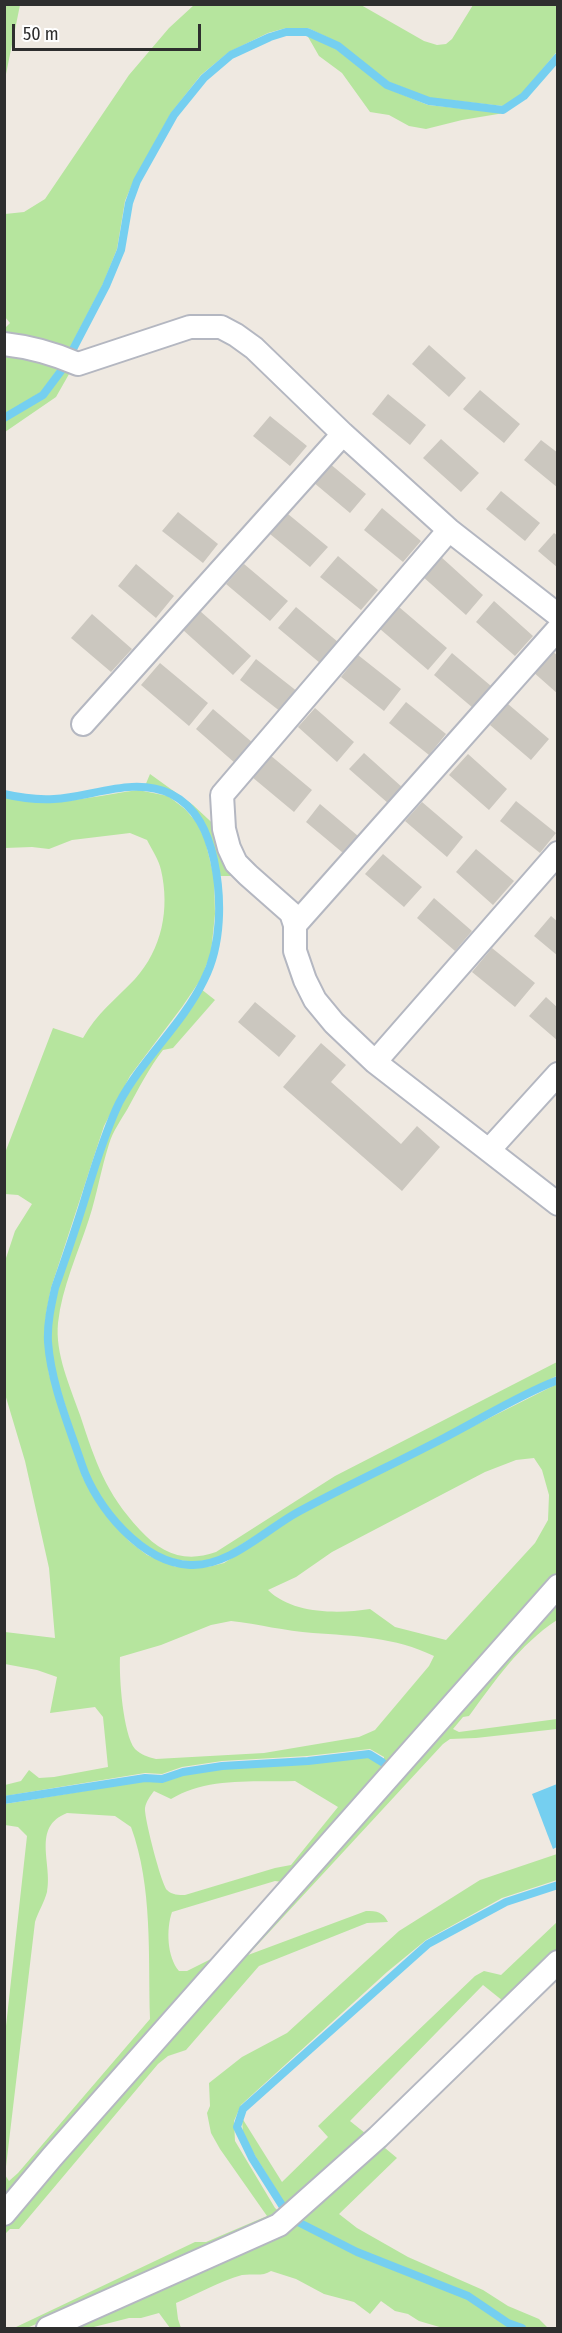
<!DOCTYPE html>
<style>
body{margin:0}
#map{position:relative;width:562px;height:2333px;overflow:hidden;background:#efe9e1;font-family:"Fira Sans Condensed",sans-serif}
canvas{display:block}
.frame{position:absolute;inset:0;border:6px solid #2e2e2e;pointer-events:none}
.scale{position:absolute;left:12px;top:24px;width:189px;height:27px;box-sizing:border-box;border:3px solid #2e2e2e;border-top:0;padding-left:8px;font-size:18px;line-height:21px;white-space:nowrap;color:#2e2e2e;-webkit-text-stroke:4px #fff;paint-order:stroke}
</style>
<div id="map">
<canvas width="562" height="2333"></canvas>
<div class="frame"></div>
<div class="scale">50 m</div>
</div>
<script>
const ctx = document.querySelector('canvas').getContext('2d');
ctx.lineJoin = 'round';
function paint(path, color) { ctx.fillStyle = color; ctx.fill(path, 'evenodd'); }
function strokePath(path, color, width, dash) { ctx.strokeStyle = color; ctx.lineWidth = width; ctx.lineCap = dash ? 'butt' : 'round'; ctx.setLineDash(dash || []); ctx.stroke(path); }
paint(new Path2D(`
 M 5,4 L 20,5 L 5,79 L 4,5 Z
 M 194,5 L 361,5 L 424,41 L 437,45 L 446,44 L 452,39 L 473,5 L 557,5 L 558,50 L 555,54 L 522,94 L 503,106 L 430,98 L 389,82 L 339,43 L 308,28 L 286,28 L 268,33 L 229,52 L 201,75 L 171,113 L 134,180 L 125,201 L 117,249 L 103,284 L 68,351 L 5,336 L 4,329 L 10,323 L 5,317 L 5,214 L 24,212 L 45,199 L 129,75 L 169,28 Z
 M 307,35 L 336,49 L 386,88 L 428,105 L 504,113 L 462,120 L 426,129 L 409,126 L 389,115 L 370,112 L 342,73 L 319,56 Z
 M 5,348 L 61,365 L 41,392 L 5,414 Z
 M 68,364 L 73,367 L 56,397 L 5,432 L 5,421 L 45,396 Z
 M 150,774 L 193,805 L 222,832 L 242,876 L 220,876 C 209,834 197,789 145,786 Z
 M 138,790 L 168,796 L 185,809 L 197,823 L 205,840 L 214,877 L 215,914 L 211,953 L 201,979 L 182,1007 L 130,1076 L 104,1126 L 51,1288 L 46,1314 L 45,1342 L 49,1374 L 83,1478 L 100,1506 L 129,1541 L 147,1555 L 176,1567 L 208,1567 L 224,1563 L 292,1519 L 338,1494 L 557,1384 L 557,1575 L 496,1643 L 5,2208 L 4,2044 L 27,1836 L 18,1827 L 5,1825 L 5,1804 L 145,1781 L 163,1782 L 184,1775 L 223,1769 L 308,1764 L 368,1757 L 380,1764 L 384,1763 L 384,1757 L 370,1749 L 307,1756 L 222,1761 L 182,1767 L 162,1774 L 145,1773 L 5,1796 L 5,1785 L 21,1781 L 29,1770 L 39,1778 L 54,1777 L 108,1767 L 103,1717 L 95,1707 L 50,1713 L 57,1677 L 37,1670 L 5,1664 L 5,1632 L 55,1638 L 49,1568 L 25,1461 L 5,1394 L 5,1261 L 15,1231 L 32,1204 L 18,1195 L 5,1194 L 5,1153 L 53,1028 L 83,1038 C 96,1014 116,999 135,979 C 162,949 170,909 161,870 C 159,860 152,850 147,840 L 130,833 L 72,840 L 49,849 L 32,847 L 5,848 L 5,797 C 51,809 92,796 138,790 ZM 534,1458 L 542,1470 L 549,1495 L 548,1520 L 535,1543 L 446,1640 L 395,1627 L 370,1609 C 338,1614 292,1614 268,1590 L 296,1577 L 332,1552 L 485,1472 L 516,1460 ZM 231,1621 C 258,1624 285,1631 313,1633 C 354,1636 395,1637 434,1656 L 429,1666 L 375,1730 L 359,1737 L 264,1753 L 156,1759 C 148,1757 141,1755 135,1749 C 123,1734 119,1677 120,1657 L 161,1645 L 211,1625 ZM 295,1781 L 338,1807 L 291,1865 L 275,1868 L 185,1895 C 179,1895 172,1895 167,1890 C 161,1883 144,1817 145,1808 C 146,1802 150,1796 154,1791 L 171,1799 C 206,1777 255,1782 295,1781 ZM 67,1813 L 115,1816 L 131,1827 C 153,1887 148,1956 150,2019 L 18,2173 L 9,2181 L 5,2175 L 35,1922 C 38,1912 44,1903 47,1892 C 53,1864 31,1827 67,1813 ZM 275,1881 L 283,1882 L 213,1958 L 187,1971 L 179,1971 C 167,1957 166,1929 172,1912 Z
 M 201,989 L 215,1000 L 173,1048 L 163,1050 C 149,1068 139,1088 128,1108 C 121,1120 113,1131 109,1144 C 101,1169 97,1194 89,1219 C 78,1253 62,1287 58,1323 C 55,1354 70,1386 80,1415 C 96,1463 105,1492 140,1530 C 162,1554 185,1563 216,1552 L 335,1476 L 557,1362 L 558,1375 L 416,1450 L 307,1504 L 221,1557 C 159,1576 115,1529 89,1478 C 80,1460 75,1437 69,1417 C 61,1392 52,1368 51,1342 C 50,1323 53,1306 58,1288 L 109,1128 L 135,1079 Z
 M 557,1592 L 557,1620 C 519,1645 495,1681 469,1716 L 463,1717 L 453,1729 L 459,1732 L 557,1719 L 557,1729 L 476,1738 L 450,1739 L 443,1744 L 248,1955 L 366,1911 C 377,1911 383,1912 388,1922 L 367,1923 L 259,1966 L 186,2050 L 168,2056 L 158,2064 L 19,2229 L 10,2229 L 5,2234 L 5,2226 L 108,2104 Z
 M 557,1854 L 557,1880 L 502,1898 L 426,1940 L 387,1972 L 241,2105 L 234,2121 L 235,2141 L 275,2208 L 283,2215 L 27,2328 L 14,2328 L 195,2242 L 206,2242 L 267,2216 L 220,2149 L 211,2133 L 207,2113 L 210,2106 L 209,2083 L 242,2057 L 287,2033 L 399,1931 L 480,1880 Z
 M 557,1922 L 557,1950 L 503,2001 L 483,1985 L 350,2121 L 365,2133 L 310,2193 L 288,2209 L 243,2136 L 242,2118 L 282,2182 L 328,2137 L 318,2126 L 475,1976 L 484,1971 L 501,1975 Z
 M 379,2143 L 397,2158 L 339,2214 L 357,2228 L 408,2257 L 483,2290 L 508,2306 L 539,2319 L 548,2328 L 528,2328 L 510,2321 L 469,2294 L 358,2249 L 299,2219 Z
 M 297,2223 L 356,2254 L 467,2298 L 507,2324 L 517,2328 L 443,2328 L 419,2321 L 408,2314 L 395,2311 L 381,2301 L 370,2314 L 354,2302 L 324,2294 L 296,2279 L 271,2271 C 262,2277 252,2273 242,2275 C 218,2282 198,2294 176,2303 L 178,2319 L 181,2328 L 170,2328 L 159,2313 L 141,2318 L 129,2318 L 90,2328 L 68,2328 L 285,2233 Z`), '#b6e59e');
paint(new Path2D(`
 M 557,1784 L 557,1847 L 553,1849 L 532,1794 Z`), '#75cff0');
strokePath(new Path2D(`
 M 71,353 L 106,286 L 121,250 L 129,203 L 137,181 L 174,115 L 204,78 L 231,55 L 270,37 L 286,32 L 307,32 L 338,46 L 387,85 L 429,101 L 503,110 L 524,96 L 558,57
 M 4,418 L 43,395 L 64,367
 M 4,794 C 21,798 37,800 54,799 C 92,797 134,776 171,794 C 197,807 208,833 214,860 C 222,898 222,945 204,980 C 182,1025 142,1059 119,1103 C 106,1130 98,1157 89,1185 C 79,1219 67,1254 55,1288 C 51,1306 47,1324 48,1342 C 51,1384 69,1426 82,1465 C 96,1507 142,1563 190,1565 C 229,1567 265,1530 298,1512 C 346,1486 396,1463 444,1438 C 481,1419 519,1395 558,1380
 M 4,1800 L 145,1778 L 162,1779 L 183,1772 L 222,1766 L 308,1761 L 369,1754 L 382,1762
 M 285,2210 L 252,2158 L 237,2127 L 243,2109 L 428,1944 L 506,1902 L 558,1885
 M 298,2222 L 357,2252 L 468,2296 L 508,2323 L 522,2328`), '#75cff0', 8);
paint(new Path2D(`
 M 429,345 L 466,378 L 449,397 L 412,364 Z
 M 480,390 L 520,424 L 504,443 L 463,409 Z
 M 388,394 L 426,425 L 410,445 L 372,414 Z
 M 270,416 L 307,446 L 290,466 L 253,436 Z
 M 441,439 L 479,473 L 461,492 L 423,458 Z
 M 541,440 L 558,453 L 558,488 L 524,460 Z
 M 329,463 L 366,494 L 350,513 L 313,482 Z
 M 501,491 L 540,523 L 525,541 L 486,509 Z
 M 382,508 L 421,541 L 403,562 L 364,530 Z
 M 178,512 L 218,544 L 203,563 L 162,531 Z
 M 288,514 L 328,547 L 310,567 L 270,534 Z
 M 554,533 L 558,536 L 558,568 L 538,551 Z
 M 338,556 L 378,590 L 361,610 L 320,577 Z
 M 440,556 L 483,595 L 466,615 L 422,576 Z
 M 136,564 L 174,596 L 156,618 L 118,586 Z
 M 244,564 L 288,601 L 270,621 L 226,584 Z
 M 494,601 L 533,636 L 515,656 L 476,622 Z
 M 296,607 L 338,642 L 320,663 L 278,628 Z
 M 399,607 L 447,648 L 428,670 L 380,629 Z
 M 200,611 L 251,656 L 233,675 L 183,630 Z
 M 92,614 L 132,649 L 111,672 L 71,638 Z
 M 551,650 L 558,656 L 558,694 L 532,671 Z
 M 452,653 L 491,686 L 473,708 L 434,675 Z
 M 358,655 L 401,689 L 384,711 L 341,677 Z
 M 256,659 L 298,692 L 281,712 L 240,680 Z
 M 160,663 L 208,703 L 189,726 L 141,685 Z
 M 406,702 L 446,734 L 429,755 L 389,723 Z
 M 508,704 L 549,739 L 531,760 L 490,725 Z
 M 315,708 L 354,742 L 337,762 L 298,727 Z
 M 213,709 L 253,743 L 235,763 L 196,729 Z
 M 364,753 L 403,788 L 389,804 L 349,769 Z
 M 468,754 L 507,789 L 489,810 L 449,775 Z
 M 270,755 L 312,790 L 294,812 L 252,777 Z
 M 516,801 L 556,833 L 540,853 L 500,821 Z
 M 422,802 L 463,837 L 447,857 L 405,821 Z
 M 320,804 L 364,841 L 349,858 L 306,822 Z
 M 476,849 L 514,881 L 493,905 L 456,872 Z
 M 383,854 L 422,887 L 404,907 L 365,874 Z
 M 434,898 L 472,931 L 455,951 L 417,918 Z
 M 551,916 L 558,922 L 558,956 L 534,936 Z
 M 492,948 L 535,983 L 515,1007 L 472,972 Z
 M 546,997 L 558,1008 L 558,1041 L 529,1016 Z
 M 255,1002 L 296,1036 L 279,1057 L 238,1022 Z
 M 321,1043 L 346,1065 L 331,1082 L 401,1144 L 417,1126 L 440,1147 L 402,1191 L 283,1087 Z`), '#cbc7bf');
const minor = new Path2D(`
 M 4,344 C 31,347 53,353 78,364 L 190,327 L 221,327 L 236,335 L 254,348 L 343,434 L 449,530 L 558,615
 M 449,530 L 222,795 L 224,829 L 229,848 L 236,863 L 248,875 L 291,913 L 295,925 L 295,951 L 305,980 L 315,1000 L 334,1023 L 375,1062 L 558,1204
 M 83,724 L 343,434
 M 295,925 L 558,629
 M 375,1062 L 558,853
 M 489,1150 L 558,1074
 M 4,2214 L 52,2157 L 558,1586
 M 48,2328 L 279,2225 L 378,2137 L 558,1962`);
strokePath(minor, '#b4b7c1', 26);
strokePath(minor, '#fff', 22);
</script>
